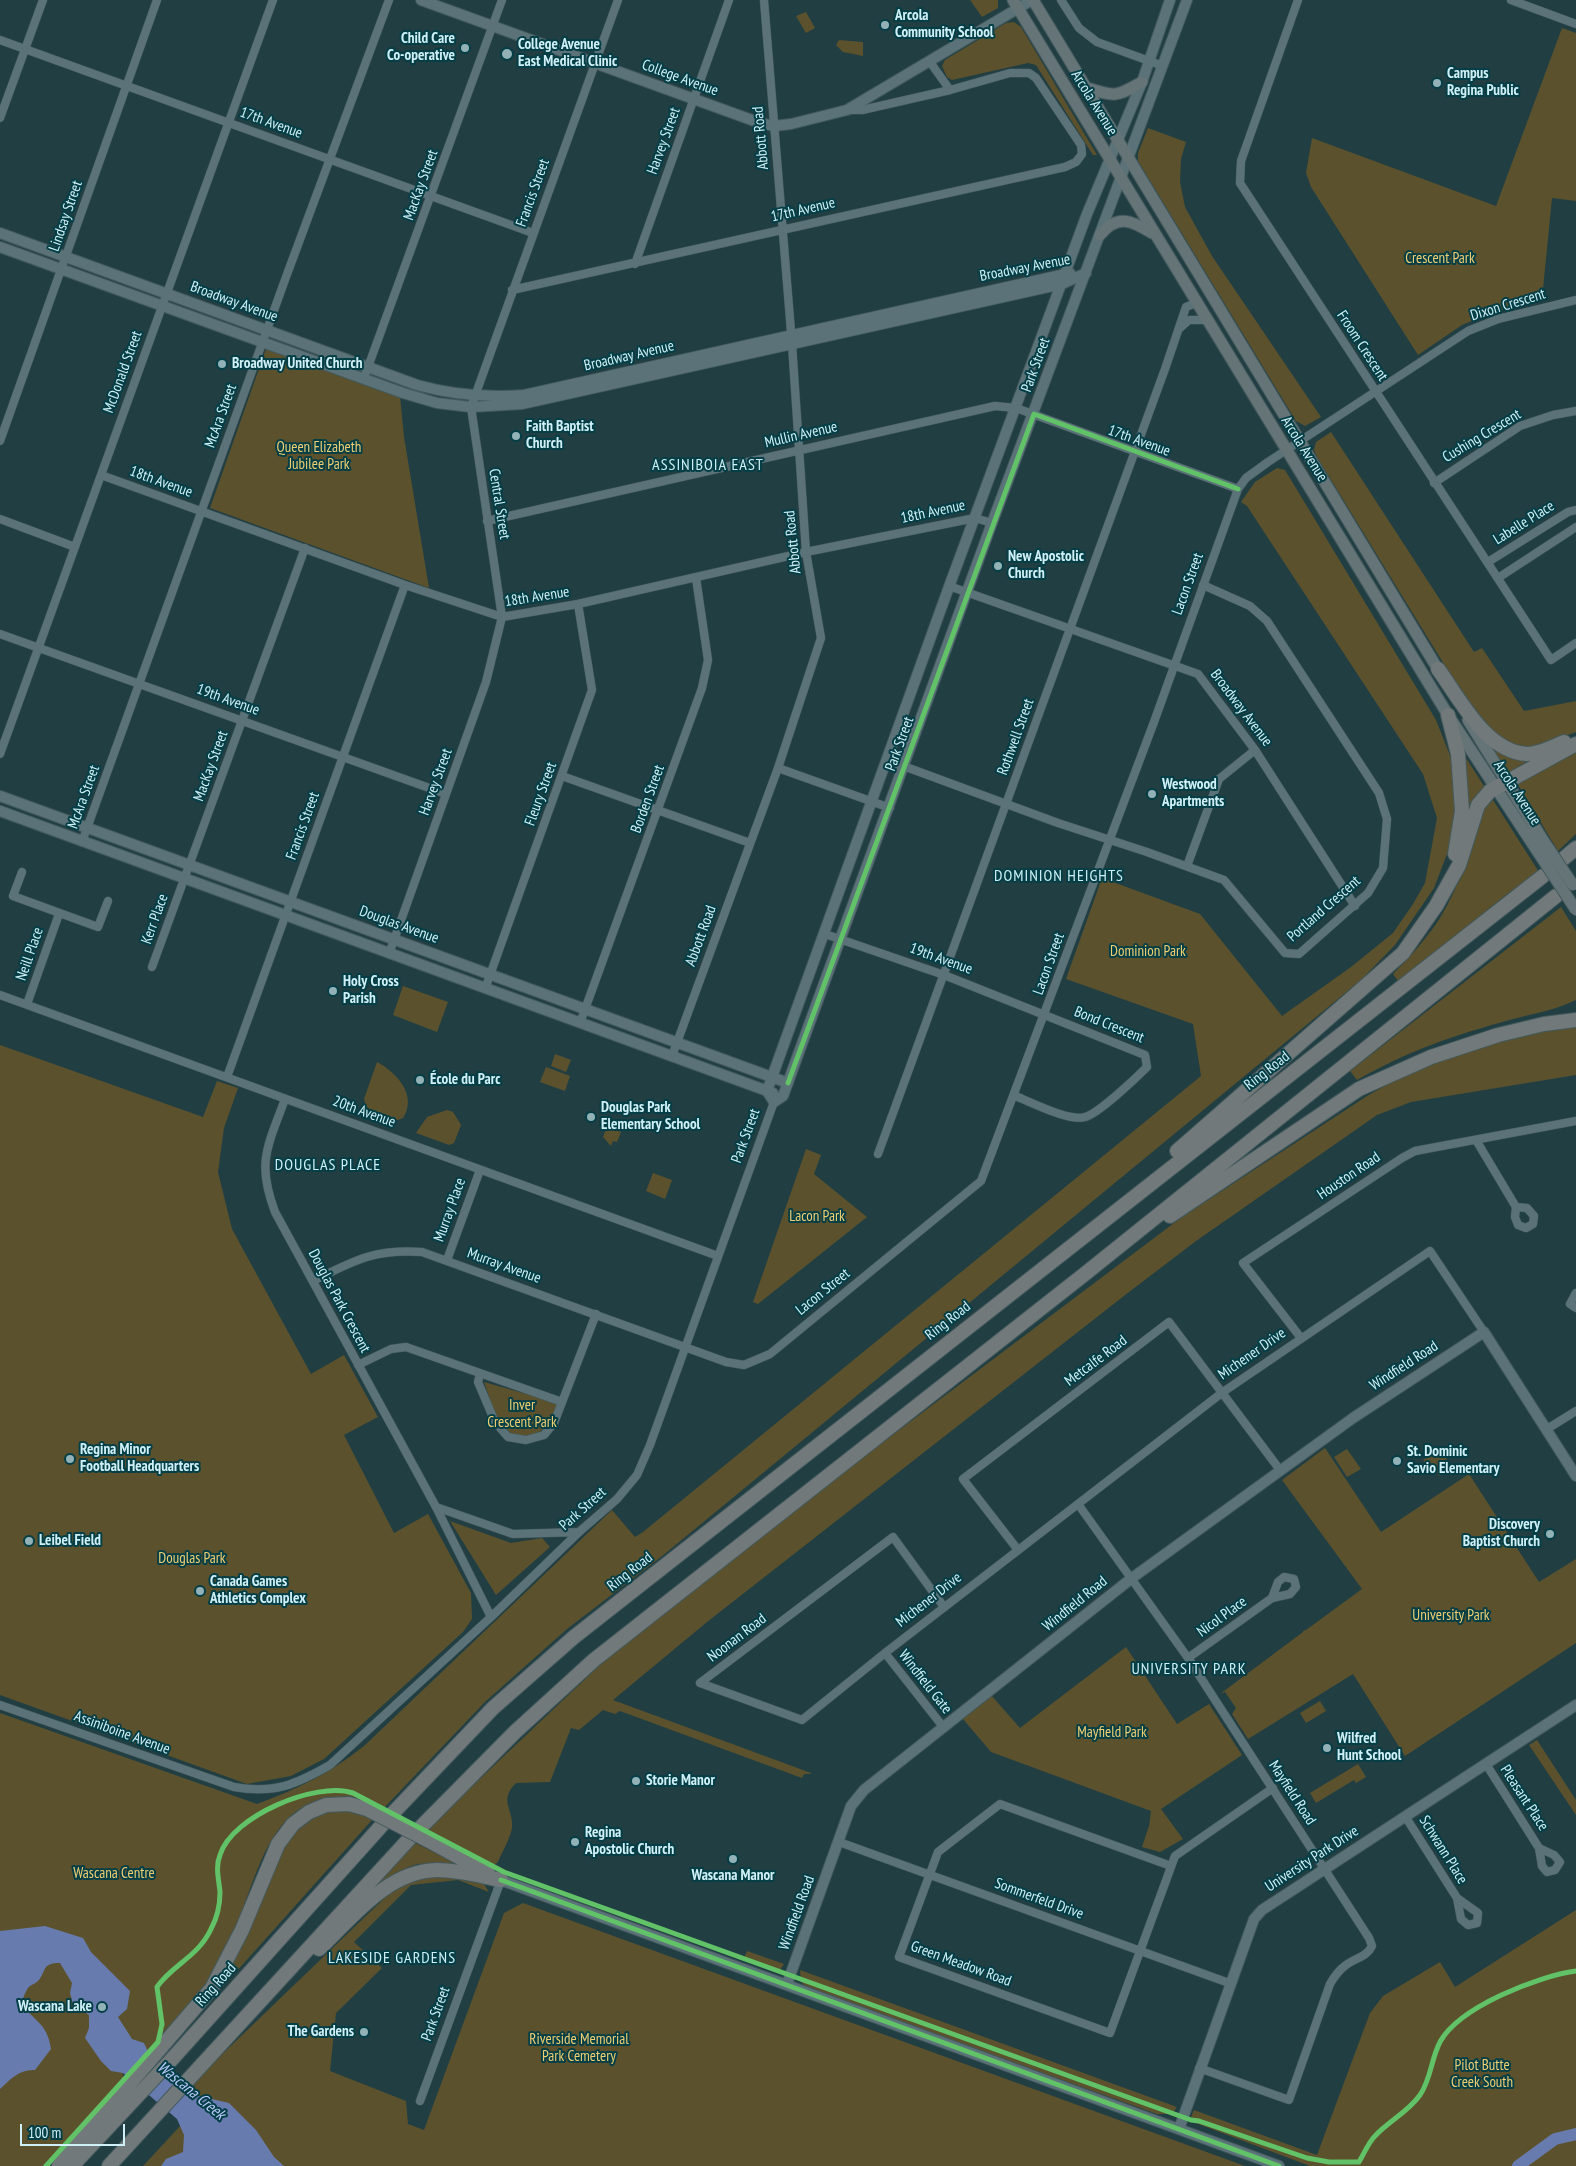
<!DOCTYPE html>
<meta charset="utf-8">
<style>
body{margin:0}
#map{position:relative;width:1576px;height:2166px;overflow:hidden;background:#213e43;font-family:"PT Sans Narrow",sans-serif}
canvas{display:block}
.scale{position:absolute;left:20px;top:2124px;width:105px;height:22px;box-sizing:border-box;border:2px solid #cff0f6;border-top:0;padding-left:6px;font-size:15px;line-height:18px;white-space:nowrap;color:#cff0f6;-webkit-text-stroke:4px #043e46;paint-order:stroke}
</style>
<div id="map">
<canvas width="1576" height="2166"></canvas>
<div class="scale">100 m</div>
</div>
<script>
const ctx = document.querySelector('canvas').getContext('2d');
ctx.lineJoin = 'round';
function paint(path, color) { ctx.fillStyle = color; ctx.fill(path, 'evenodd'); }
function strokePath(path, color, width, dash) { ctx.strokeStyle = color; ctx.lineWidth = width; ctx.lineCap = dash ? 'butt' : 'round'; ctx.setLineDash(dash || []); ctx.stroke(path); }
function label(font, color, halo, rows, align = 'center') {
  ctx.font = font + ' "PT Sans Narrow",sans-serif'; ctx.lineWidth = 4; ctx.setLineDash([]); ctx.textBaseline = 'middle'; ctx.strokeStyle = halo; ctx.fillStyle = color; for (const [text, x, y, turn = 0] of rows) {
    ctx.save(); ctx.translate(x, y); ctx.rotate((+turn || 0) * Math.PI / 180); ctx.textAlign = isNaN(turn) ? turn : align; if (halo) ctx.strokeText(text, 0, 0); ctx.fillText(text, 0, 0); ctx.restore();
  }
}
paint(new Path2D(`
 M 970,0 L 998,0 L 998,8 L 982,17 Z
 M 806,12 L 815,28 L 806,33 L 796,16 Z
 M 1014,22 L 1021,27 L 1097,155 L 1093,155 L 1036,65 L 1028,63 L 952,80 L 947,77 L 942,66 L 945,60 L 1006,23 Z
 M 1562,28 L 1576,33 L 1576,201 L 1552,198 L 1542,299 L 1491,313 L 1462,325 L 1418,355 L 1311,187 L 1306,173 L 1312,138 L 1496,206 Z
 M 839,40 L 863,42 L 863,56 L 843,52 L 836,45 Z
 M 1148,128 L 1186,142 L 1181,159 L 1180,182 L 1185,207 L 1212,256 L 1321,417 L 1305,426 L 1296,421 L 1138,161 L 1138,153 Z
 M 267,346 L 400,396 L 404,437 L 429,588 L 210,508 Z
 M 1331,432 L 1474,652 L 1482,648 L 1524,711 L 1576,701 L 1576,732 L 1534,748 L 1510,743 L 1496,736 L 1461,692 L 1317,457 L 1314,450 L 1316,442 Z
 M 1277,468 L 1285,470 L 1436,720 L 1455,768 L 1456,805 L 1452,841 L 1434,888 L 1395,945 L 1361,980 L 661,1557 L 567,1629 L 485,1702 L 383,1809 L 373,1803 L 371,1805 C 357,1802 344,1796 330,1798 C 274,1805 259,1867 242,1911 C 232,1934 222,1958 210,1980 C 199,2002 172,2029 157,2049 L 153,2046 L 123,2073 L 123,2080 L 126,2083 L 50,2166 L 0,2166 L 0,1713 L 257,1804 C 300,1788 328,1774 364,1746 L 612,1510 L 635,1537 L 643,1532 L 1201,1076 L 1193,1024 L 1066,979 L 1102,878 L 1200,914 L 1282,1016 L 1351,967 L 1393,933 L 1413,904 L 1425,883 L 1437,818 L 1423,774 L 1247,506 L 1241,502 L 1255,482 Z
 M 1490,747 L 1502,753 L 1531,759 L 1508,773 Z
 M 1576,752 L 1576,834 L 1558,851 L 1517,783 Z
 M 1463,758 L 1466,758 L 1486,789 L 1468,824 Z
 M 1493,800 L 1539,872 L 1511,891 L 1398,981 L 1393,974 C 1410,957 1427,938 1440,918 C 1461,884 1471,845 1484,808 Z
 M 1561,907 L 1576,931 L 1576,1000 C 1552,1012 1524,1015 1499,1023 C 1445,1038 1405,1053 1357,1080 L 1350,1071 Z
 M 403,986 L 448,1002 L 437,1032 L 393,1015 Z
 M 1576,1025 L 1576,1075 L 1411,1102 L 1377,1115 L 1196,1241 L 1129,1292 L 707,1622 L 613,1700 L 811,1773 L 810,1774 L 804,1774 L 802,1778 L 620,1711 L 615,1714 L 603,1710 L 579,1730 L 571,1728 L 550,1782 L 516,1783 C 498,1801 514,1809 512,1828 C 510,1839 502,1852 498,1862 L 494,1865 L 427,1829 L 600,1665 L 686,1595 L 785,1516 L 1182,1217 L 1367,1096 L 1407,1073 L 1447,1057 L 1507,1039 Z
 M 0,1045 L 203,1117 L 217,1081 L 238,1088 L 224,1128 L 218,1172 L 232,1229 L 311,1374 L 344,1355 L 378,1417 L 344,1435 L 394,1533 L 428,1514 L 471,1593 L 472,1619 L 463,1632 L 324,1759 L 291,1776 L 247,1784 L 0,1695 Z
 M 555,1054 L 571,1060 L 566,1072 L 551,1066 Z
 M 377,1062 C 396,1072 418,1095 403,1118 L 398,1120 L 367,1108 L 364,1099 Z
 M 546,1067 L 570,1076 L 565,1091 L 540,1082 Z
 M 447,1110 L 453,1112 L 461,1125 L 454,1143 L 449,1145 L 416,1133 L 427,1117 Z
 M 607,1127 L 621,1132 L 617,1142 L 613,1141 L 611,1146 L 603,1137 Z
 M 806,1149 L 821,1155 L 814,1174 L 867,1217 L 758,1304 L 753,1302 Z
 M 653,1173 L 672,1180 L 665,1199 L 646,1191 Z
 M 484,1382 L 558,1403 C 548,1431 540,1438 510,1435 L 497,1421 Z
 M 1325,1448 L 1381,1532 L 1469,1474 L 1539,1582 L 1576,1559 L 1576,1643 L 1405,1756 L 1353,1674 L 1248,1739 L 1232,1714 L 1236,1708 L 1225,1692 L 1220,1694 L 1303,1632 L 1303,1631 L 1306,1630 L 1362,1589 L 1282,1480 Z
 M 1347,1449 L 1361,1469 L 1347,1477 L 1334,1457 Z
 M 1441,1449 L 1447,1459 L 1442,1462 L 1447,1470 L 1439,1476 L 1434,1468 L 1430,1470 L 1423,1460 Z
 M 450,1521 L 511,1543 L 542,1538 L 550,1547 L 496,1595 Z
 M 1126,1647 L 1177,1724 L 1209,1704 L 1242,1755 L 1161,1809 L 1183,1839 L 1160,1852 L 1142,1847 L 1149,1826 L 1151,1811 L 991,1752 L 963,1719 L 991,1695 L 1020,1728 Z
 M 1320,1701 L 1326,1711 L 1306,1723 L 1300,1713 Z
 M 1537,1740 L 1576,1800 L 1576,1815 L 1529,1745 Z
 M 1358,1764 L 1366,1777 L 1356,1783 L 1354,1780 L 1316,1803 L 1310,1793 Z
 M 340,1808 L 361,1813 L 372,1820 L 219,1991 L 215,1986 L 285,1839 L 311,1814 Z
 M 413,1842 L 467,1868 C 455,1871 434,1862 418,1864 C 389,1869 344,1921 322,1942 Z
 M 455,1876 L 484,1884 L 489,1892 L 458,1880 L 411,1885 L 354,1942 L 382,1968 L 336,2013 L 330,2071 L 406,2101 L 408,2124 L 424,2130 L 504,1913 L 523,1903 L 1245,2166 L 143,2166 L 206,2098 L 199,2096 L 188,2087 L 396,1887 L 412,1878 Z
 M 1576,1910 L 1576,2166 L 1310,2166 L 1193,2122 L 1191,2117 L 1194,2110 L 1317,2155 L 1370,2013 L 1383,1996 L 1440,1962 L 1455,1987 Z
 M 747,1951 L 784,1964 L 780,1970 L 776,1970 L 744,1958 Z
 M 800,1970 L 1177,2107 L 1172,2114 L 1157,2114 L 809,1989 L 801,1982 Z`), '#5b522d');
paint(new Path2D(`
 M 45,1926 L 83,1938 L 91,1952 L 130,1991 L 127,2009 L 118,2017 L 132,2039 L 144,2043 L 149,2054 L 199,2096 L 229,2103 L 256,2130 L 274,2157 L 284,2166 L 161,2166 L 166,2159 L 183,2152 L 184,2135 L 177,2119 L 123,2073 L 111,2071 L 101,2061 L 85,2038 L 89,2028 L 89,2015 L 73,2004 L 70,1993 L 72,1983 L 60,1963 C 41,1963 47,1971 38,1981 C 35,1984 30,1985 28,1988 C 25,1992 23,1999 21,2003 C 35,2023 47,2022 51,2049 L 35,2070 C 19,2069 11,2079 0,2089 L 0,1931 Z`), '#687bae');
strokePath(new Path2D(`
 M 1518,2166 L 1555,2139 L 1576,2134`), '#687bae', 12);
const street = new Path2D(`
 M 1061,0 L 1079,28 L 1097,42 L 1163,66
 M 1298,0 L 1241,161 L 1240,183 L 1551,660 L 1576,643
 M 1511,0 L 1576,24
 M 0,40 L 533,233
 M 930,62 L 950,90
 M 0,118 L 43,0
 M 635,264 L 729,0
 M 512,290 L 1065,167 L 1076,162 L 1082,154 L 1081,145 L 1075,136 L 1036,78 L 1029,73 L 1010,73 L 950,90 L 862,110 L 848,110
 M 1180,328 L 1189,320 L 1207,320
 M 364,378 L 502,0
 M 0,441 L 157,0
 M 101,475 L 405,585 L 502,617 L 578,604 L 806,552 L 975,518 L 992,523
 M 1434,483 L 1520,426 L 1553,415 L 1576,411
 M 0,519 L 75,547
 M 487,521 L 995,406 L 1016,408 L 1238,489
 M 1488,562 L 1568,512 L 1576,510
 M 1498,578 L 1576,527
 M 949,586 L 1198,674 L 1255,750 L 1355,906
 M 0,634 L 446,794
 M 0,754 L 273,0
 M 887,760 L 1058,823 L 1147,852 L 1224,880 L 1285,953 L 1299,954 L 1368,893 L 1383,868 L 1387,819 L 1379,793 L 1267,621 L 1250,606 L 1203,585
 M 778,768 L 890,808
 M 562,776 L 750,843
 M 82,842 L 286,277 L 389,0
 M 1187,866 L 1219,779 L 1255,750
 M 22,872 L 13,896 L 98,927 L 108,901
 M 825,934 L 944,975 L 1145,1055 L 1147,1067 C 1136,1078 1098,1114 1085,1117 C 1069,1122 1031,1102 1015,1096
 M 389,954 L 486,682 L 502,617 L 471,407 L 618,0
 M 152,967 L 305,548
 M 485,989 L 592,690 L 578,604
 M 0,995 L 718,1256
 M 27,1004 L 59,914
 M 580,1023 L 702,688 L 708,660 L 696,578
 M 672,1056 L 778,768 L 821,638 L 806,552 L 792,344 L 764,0
 M 227,1077 L 405,585
 M 285,1099 C 268,1146 256,1162 275,1212 L 436,1507 L 491,1617
 M 1476,1140 L 1516,1207 L 1515,1217 L 1518,1225 L 1526,1228 L 1533,1224 L 1534,1216 L 1527,1208 L 1516,1207
 M 878,1154 L 1165,369 L 1186,307 L 1196,303
 M 447,1260 L 480,1170
 M 313,1281 C 355,1260 374,1249 422,1252 L 726,1362 L 744,1365 L 770,1354 L 981,1181 L 1154,722 L 1238,489 L 1246,478 L 1268,462 L 1468,331 L 1498,319 L 1576,300
 M 1576,1293 L 1570,1304 L 1576,1308
 M 1301,1338 L 1243,1263 L 1402,1158 L 1415,1151 L 1576,1121
 M 358,1365 L 391,1349 L 406,1347 L 562,1402
 M 480,1374 L 478,1382 L 495,1422 L 508,1437 L 526,1440 L 544,1435 L 554,1423 L 596,1314
 M 1547,1429 L 1576,1411
 M 1078,1504 L 1188,1658 L 1369,1938 L 1372,1946 C 1367,1957 1355,1958 1346,1965 C 1339,1970 1334,1977 1330,1984 L 1289,2100 L 1199,2068
 M 436,1507 L 513,1534 L 579,1532
 M 1018,1550 L 963,1479 L 1169,1322 L 1280,1470
 M 944,1607 L 893,1537 L 700,1683 L 802,1720 L 885,1653 L 1223,1392 L 1430,1251 L 1484,1332
 M 885,1653 L 944,1728
 M 1188,1658 L 1272,1598 L 1290,1594 L 1296,1587 L 1294,1579 L 1284,1577 L 1278,1582 L 1272,1598
 M 0,1705 L 234,1787 C 274,1794 295,1785 330,1765 L 491,1617 L 579,1532 L 617,1499 L 637,1475 L 650,1445 L 774,1102
 M 1486,1764 L 1539,1848 L 1542,1866 L 1547,1872 L 1555,1870 L 1560,1862 L 1554,1855 L 1539,1848
 M 1405,1816 L 1457,1898 L 1461,1919 L 1468,1925 L 1477,1923 L 1478,1913 L 1457,1898
 M 839,1842 L 1229,1983
 M 1171,1866 L 1000,1804 L 938,1852 L 899,1957 L 1110,2033 L 1175,1856 L 1273,1788
 M 420,2101 L 501,1880`);
const secondary = new Path2D(`
 M 421,0 L 760,123 L 774,126 L 791,124 L 847,110 L 1032,0
 M 1170,0 L 1142,82 L 1087,214 L 950,584 L 767,1091 L 774,1102 L 783,1096 L 992,523 L 1187,0
 M 0,233 L 417,385 C 453,395 486,398 524,395 L 1070,273
 M 0,247 L 403,393 L 437,403 L 471,407 L 522,404 L 1062,284 L 1086,273
 M 0,796 L 788,1083
 M 0,811 L 773,1093
 M 501,1880 L 1279,2166
 M 787,1984 L 851,1806 L 864,1790 L 1132,1578 L 1353,1418 L 1484,1332 L 1576,1476
 M 1179,2129 L 1254,1919 L 1262,1910 L 1576,1705`);
const primary = new Path2D(`
 M 1013,0 L 1448,715 L 1532,843
 M 1033,0 L 1442,676
 M 1087,88 C 1116,97 1116,97 1142,82
 M 1100,235 C 1117,214 1131,220 1152,233
 M 1468,720 L 1541,837`);
const highway = new Path2D(`
 M 1438,669 C 1460,699 1486,752 1527,754 C 1540,754 1552,747 1564,742
 M 1448,715 L 1458,754 L 1462,811 L 1455,854
 M 1563,859 L 1576,848
 M 1177,1151 L 1403,953 L 1436,906 L 1459,865 L 1478,805 L 1490,791 L 1576,744
 M 1170,1216 L 1359,1089 L 1431,1057 L 1498,1035 L 1544,1024 L 1576,1020
 M 393,1813 L 493,1708 L 574,1637 L 1543,876
 M 420,1828 L 515,1732 L 594,1660 L 1086,1273 L 1556,896
 M 435,1844 L 488,1873
 M 319,1949 C 352,1918 387,1871 437,1870 C 459,1870 480,1876 501,1880
 M 59,2166 L 212,1988 L 242,1930 L 278,1844 L 293,1824 L 309,1812 L 326,1805 L 349,1804 L 367,1809
 M 72,2166 L 173,2058 L 383,1824
 M 109,2166 L 410,1838`);
strokePath(street, '#42595d', 9);
strokePath(secondary, '#42595d', 12);
strokePath(primary, '#42595d', 13);
strokePath(highway, '#42595d', 16);
strokePath(street, '#5b7378', 8);
strokePath(secondary, '#5b7378', 10);
strokePath(primary, '#657476', 11);
strokePath(highway, '#72797a', 14);
const primaryBridge = new Path2D(`
 M 1541,837 L 1573,885
 M 1532,843 L 1576,910`);
const highwayBridge = new Path2D(`
 M 367,1809 L 435,1844`);
strokePath(primaryBridge, '#42595d', 13, []);
strokePath(highwayBridge, '#42595d', 16, []);
strokePath(primaryBridge, '#657476', 11);
strokePath(highwayBridge, '#72797a', 14);
strokePath(new Path2D(`
 M 788,1083 L 1034,414 L 1238,489
 M 501,1880 L 1279,2166
 M 46,2166 L 158,2042 L 162,2024 L 157,1987 C 172,1965 198,1957 211,1929 C 217,1918 220,1905 220,1892 C 219,1880 215,1867 220,1855 C 232,1816 316,1781 353,1793 L 504,1872 L 1191,2120 L 1199,2121 L 1307,2158 L 1329,2162 L 1359,2162 C 1364,2154 1368,2143 1375,2136 C 1389,2121 1408,2112 1420,2095 C 1431,2079 1431,2059 1440,2042 C 1459,2007 1538,1976 1576,1971`), '#61c268', 5);
for (const [x, y, r, color] of [
 [885,25,5,"#92b2b7"],
 [465,48,5,"#92b2b7"],
 [507,54,6,"#92b2b7"],
 [1437,83,5,"#92b2b7"],
 [222,364,5,"#92b2b7"],
 [516,436,5,"#92b2b7"],
 [998,566,5,"#92b2b7"],
 [1152,794,5,"#92b2b7"],
 [333,991,5,"#92b2b7"],
 [420,1080,5,"#92b2b7"],
 [591,1117,5,"#92b2b7"],
 [70,1459,5,"#92b2b7"],
 [1397,1461,5,"#92b2b7"],
 [1550,1534,5,"#92b2b7"],
 [29,1541,5,"#92b2b7"],
 [200,1591,5,"#92b2b7"],
 [1327,1748,5,"#92b2b7"],
 [636,1781,5,"#92b2b7"],
 [575,1842,5,"#92b2b7"],
 [733,1859,5,"#92b2b7"],
 [102,2007,5,"#92b2b7"],
 [364,2032,5,"#92b2b7"]
]) { const dot = new Path2D(); dot.arc(x, y, r, 0, 2 * Math.PI); ctx.fillStyle = color; ctx.fill(dot); strokePath(dot, '#043e46', 2); }
label('bold 15px', '#cff0f6', '#043e46', [
 ["Arcola",895,16],
 ["Community School",895,33],
 ["Child Care",455,39,"right"],
 ["Co-operative",455,56,"right"],
 ["College Avenue",518,45],
 ["East Medical Clinic",518,62],
 ["Campus",1447,74],
 ["Regina Public",1447,91],
 ["Broadway United Church",232,364],
 ["Faith Baptist",526,427],
 ["Church",526,444],
 ["New Apostolic",1008,557],
 ["Church",1008,574],
 ["Westwood",1162,785],
 ["Apartments",1162,802],
 ["Holy Cross",343,982],
 ["Parish",343,999],
 ["École du Parc",430,1080],
 ["Douglas Park",601,1108],
 ["Elementary School",601,1125],
 ["Regina Minor",80,1450],
 ["Football Headquarters",80,1467],
 ["St. Dominic",1407,1452],
 ["Savio Elementary",1407,1469],
 ["Discovery",1540,1525,"right"],
 ["Baptist Church",1540,1542,"right"],
 ["Leibel Field",39,1541],
 ["Canada Games",210,1582],
 ["Athletics Complex",210,1599],
 ["Wilfred",1337,1739],
 ["Hunt School",1337,1756],
 ["Storie Manor",646,1781],
 ["Regina",585,1833],
 ["Apostolic Church",585,1850],
 ["Wascana Manor",733,1876,"center"],
 ["Wascana Lake",92,2007,"right"],
 ["The Gardens",354,2032,"right"]
], 'left');
label('15px', '#cff0f6', '#043e46', [
 ["College Avenue",680,78,20],
 ["Arcola Avenue",1094,103,58],
 ["17th Avenue",271,123,20],
 ["Abbott Road",761,138,-95],
 ["Harvey Street",664,141,-70],
 ["MacKay Street",421,185,-70],
 ["Francis Street",533,193,-70],
 ["17th Avenue",803,210,-13],
 ["Lindsay Street",66,216,-71],
 ["Broadway Avenue",1025,268,-11],
 ["Broadway Avenue",234,302,20],
 ["Dixon Crescent",1508,305,-17],
 ["Froom Crescent",1362,346,57],
 ["Broadway Avenue",629,356,-13],
 ["Park Street",1036,365,-70],
 ["McDonald Street",123,372,-70],
 ["McAra Street",221,416,-70],
 ["Mullin Avenue",801,435,-13],
 ["Cushing Crescent",1482,436,-31],
 ["17th Avenue",1139,441,20],
 ["Arcola Avenue",1304,449,58],
 ["18th Avenue",161,482,20],
 ["Central Street",499,504,81],
 ["18th Avenue",933,512,-12],
 ["Labelle Place",1524,523,-32],
 ["Abbott Road",793,542,-96],
 ["Lacon Street",1188,584,-70],
 ["18th Avenue",537,597,-9],
 ["19th Avenue",228,700,20],
 ["Broadway Avenue",1241,708,53],
 ["Rothwell Street",1016,737,-70],
 ["Park Street",900,744,-70],
 ["MacKay Street",211,766,-70],
 ["Harvey Street",436,782,-70],
 ["Arcola Avenue",1517,793,57],
 ["Fleury Street",541,794,-70],
 ["McAra Street",84,797,-70],
 ["Borden Street",648,799,-70],
 ["Francis Street",303,826,-70],
 ["Portland Crescent",1324,909,-41],
 ["Kerr Place",155,919,-70],
 ["Douglas Avenue",399,925,20],
 ["Abbott Road",701,936,-70],
 ["Neill Place",30,954,-71],
 ["19th Avenue",941,959,20],
 ["Lacon Street",1049,964,-70],
 ["Bond Crescent",1109,1025,22],
 ["Ring Road",1267,1071,-38],
 ["20th Avenue",364,1112,20],
 ["Park Street",746,1136,-70],
 ["Houston Road",1349,1176,-34],
 ["Murray Place",450,1210,-70],
 ["Murray Avenue",504,1266,20],
 ["Lacon Street",823,1292,-39],
 ["Douglas Park Crescent",339,1301,62],
 ["Ring Road",948,1321,-38],
 ["Michener Drive",1252,1354,-35],
 ["Metcalfe Road",1096,1361,-37],
 ["Windfield Road",1404,1366,-33],
 ["Park Street",583,1509,-42],
 ["Ring Road",630,1572,-38],
 ["Michener Drive",929,1600,-38],
 ["Windfield Road",1075,1604,-39],
 ["Nicol Place",1222,1617,-36],
 ["Noonan Road",737,1638,-37],
 ["Windfield Gate",925,1682,52],
 ["Assiniboine Avenue",122,1733,20],
 ["Mayfield Road",1292,1793,57],
 ["Pleasant Place",1524,1798,57],
 ["Schwann Place",1443,1850,58],
 ["University Park Drive",1312,1859,-33],
 ["Sommerfeld Drive",1039,1899,20],
 ["Windfield Road",797,1913,-70],
 ["Green Meadow Road",961,1964,20],
 ["Ring Road",216,1985,-48],
 ["Park Street",436,2014,-70]
]);
label('15px', '#f0cf72', '#043e46', [
 ["Crescent Park",1440,259],
 ["Queen Elizabeth",319,448],
 ["Jubilee Park",319,465],
 ["Dominion Park",1148,952],
 ["Lacon Park",817,1217],
 ["Inver",522,1406],
 ["Crescent Park",522,1423],
 ["Douglas Park",192,1559],
 ["University Park",1451,1616],
 ["Mayfield Park",1112,1733],
 ["Wascana Centre",114,1874],
 ["Riverside Memorial",579,2040],
 ["Park Cemetery",579,2057],
 ["Pilot Butte",1482,2066],
 ["Creek South",1482,2083]
]);
ctx.letterSpacing = '1px';
label('16px', '#cff0f6', '#043e46', [
 ["ASSINIBOIA EAST",708,465],
 ["DOMINION HEIGHTS",1059,876],
 ["DOUGLAS PLACE",328,1165],
 ["UNIVERSITY PARK",1189,1669],
 ["LAKESIDE GARDENS",392,1958]
]);
ctx.letterSpacing = '0px';
label('italic 16px', '#bacbfc', '#043e46', [
 ["Wascana Creek",191,2091,39]
]);
</script>
